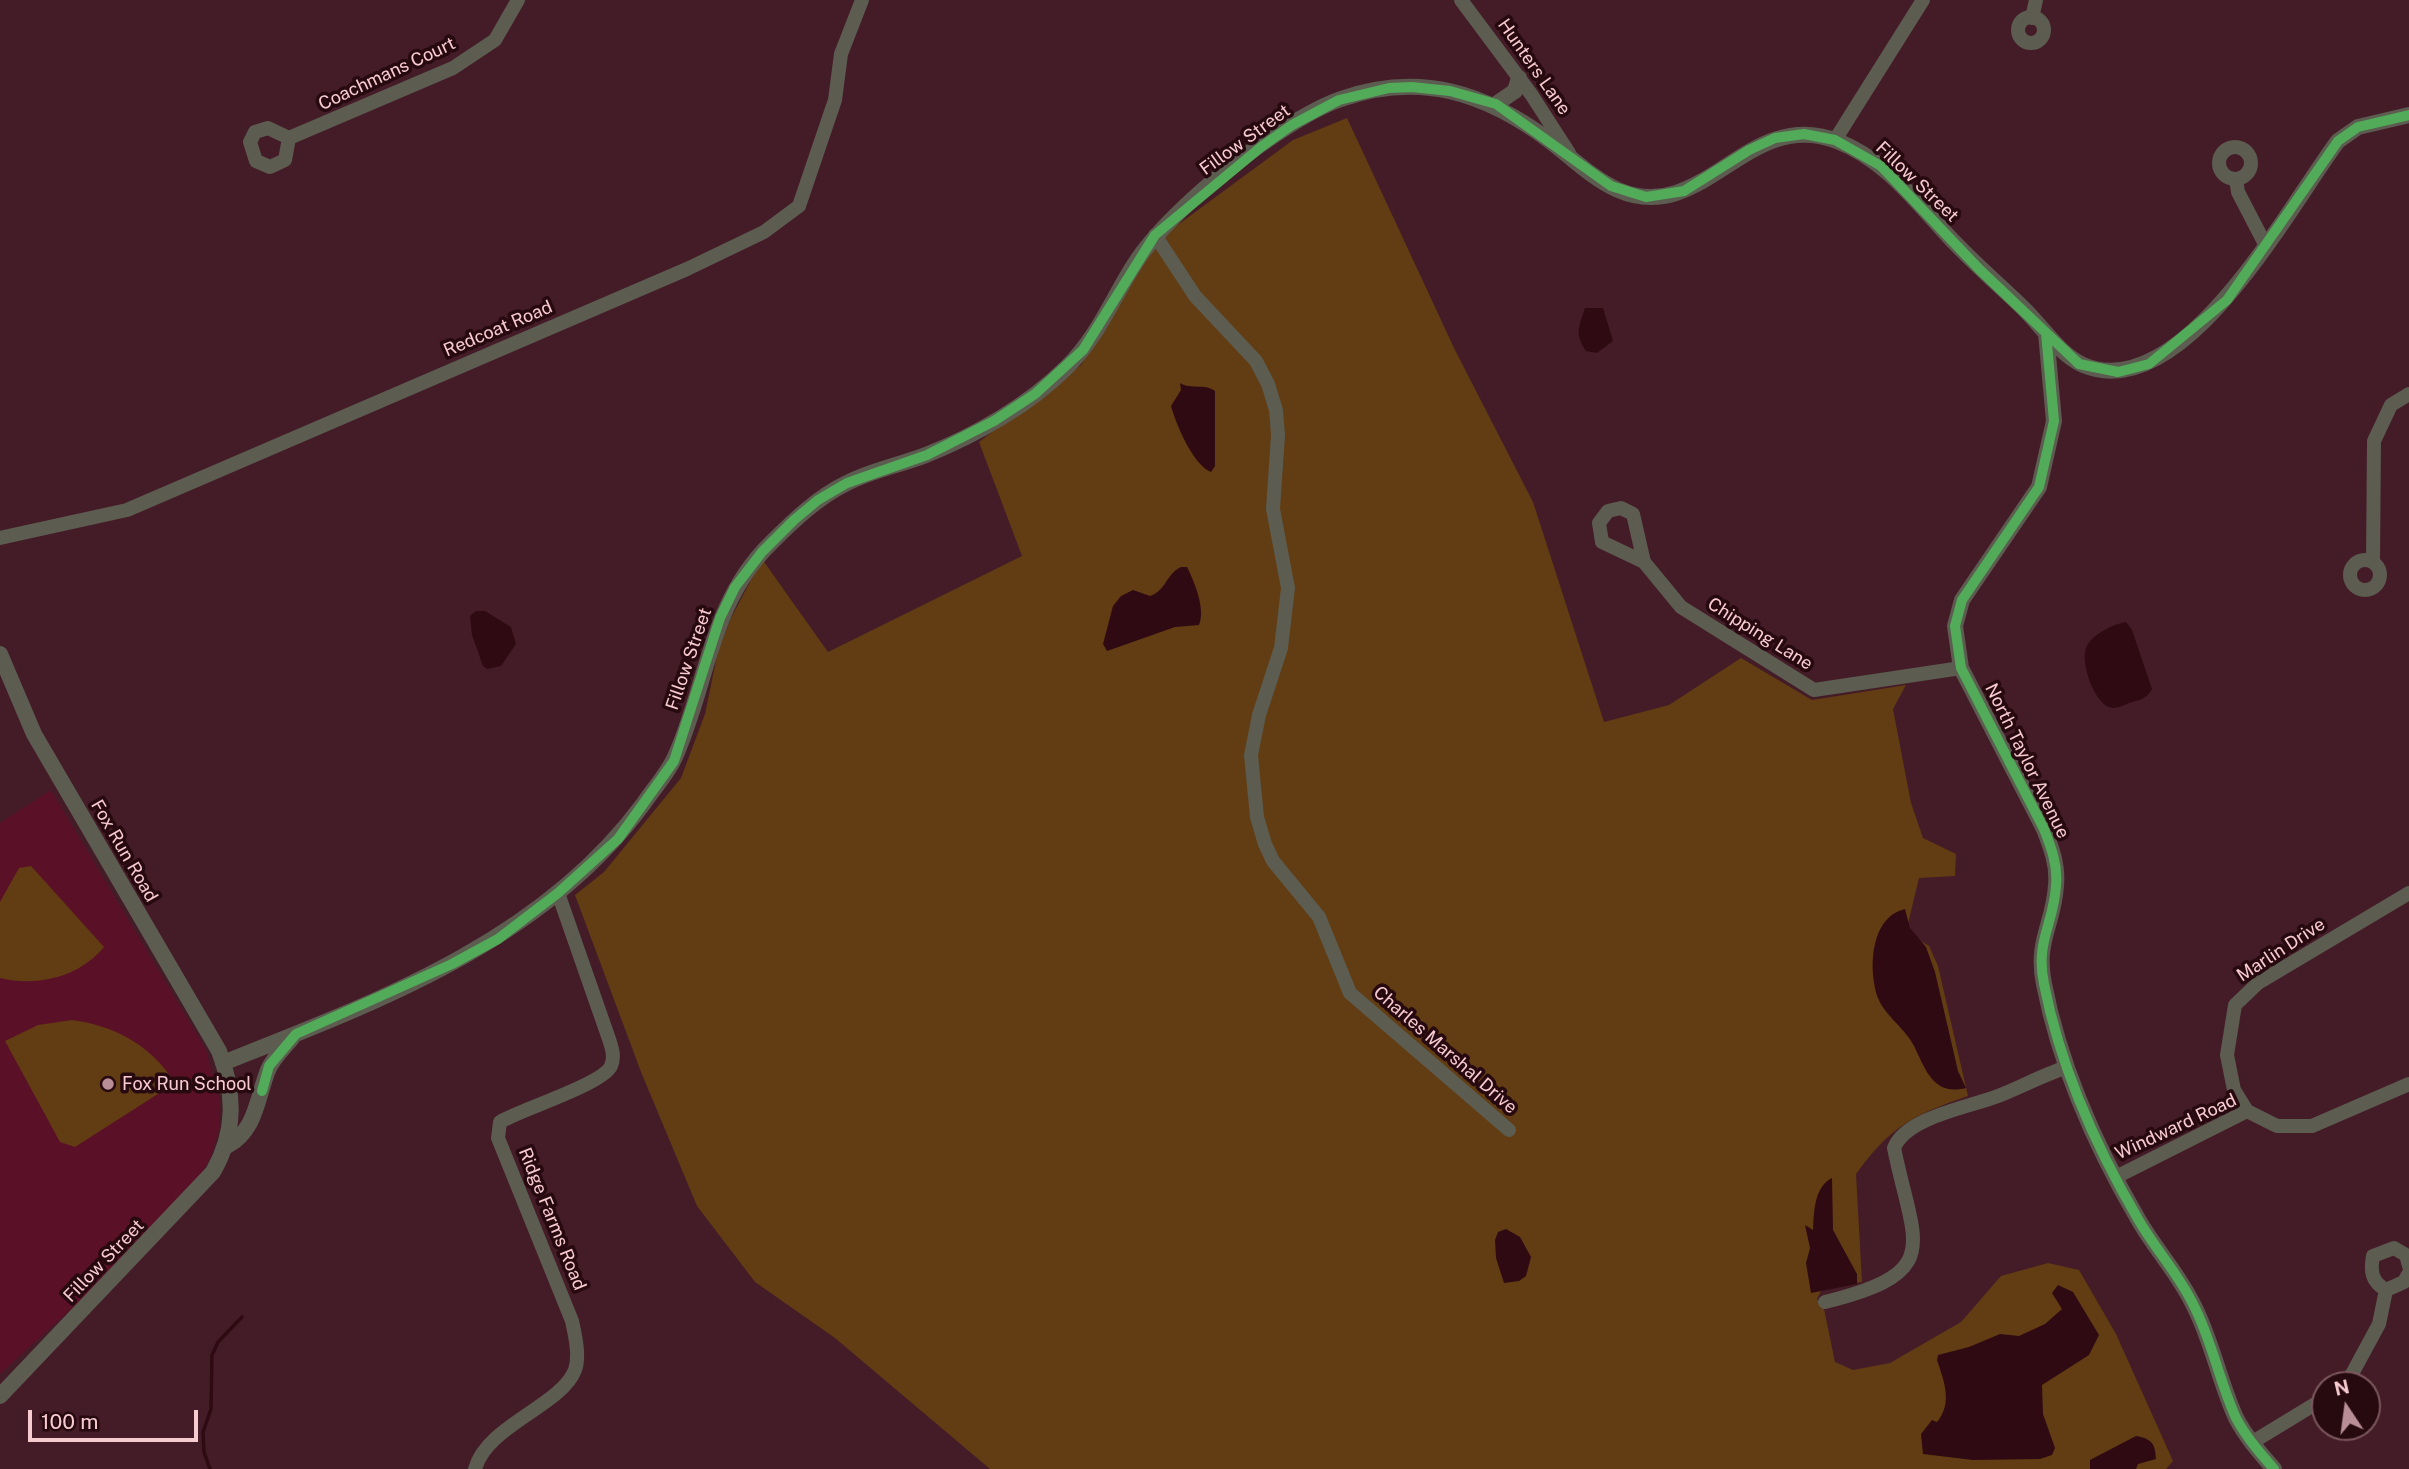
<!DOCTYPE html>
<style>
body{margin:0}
#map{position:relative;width:2409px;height:1469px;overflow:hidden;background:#441c28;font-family:"Public Sans",sans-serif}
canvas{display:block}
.north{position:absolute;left:2311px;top:1371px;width:70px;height:70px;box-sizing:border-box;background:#270910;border:2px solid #7b575d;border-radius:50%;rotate:347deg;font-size:19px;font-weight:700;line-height:28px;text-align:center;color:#f8cbd1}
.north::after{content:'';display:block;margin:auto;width:24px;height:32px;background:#b98e96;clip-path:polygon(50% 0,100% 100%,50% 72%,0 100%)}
.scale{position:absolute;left:28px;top:1410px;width:170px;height:32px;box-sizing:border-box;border:4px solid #f8cbd1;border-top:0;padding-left:9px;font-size:21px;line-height:24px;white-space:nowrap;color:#f8cbd1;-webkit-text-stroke:5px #270910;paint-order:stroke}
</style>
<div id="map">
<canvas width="2409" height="1469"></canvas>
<div class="north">N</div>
<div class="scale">100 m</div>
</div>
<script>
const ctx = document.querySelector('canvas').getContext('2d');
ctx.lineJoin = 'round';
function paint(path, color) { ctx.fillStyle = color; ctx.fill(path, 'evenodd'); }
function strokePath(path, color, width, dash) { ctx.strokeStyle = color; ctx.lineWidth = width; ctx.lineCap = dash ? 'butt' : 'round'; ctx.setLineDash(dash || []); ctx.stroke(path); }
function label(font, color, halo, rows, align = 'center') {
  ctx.font = font + ' "Public Sans",sans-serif'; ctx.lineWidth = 7; ctx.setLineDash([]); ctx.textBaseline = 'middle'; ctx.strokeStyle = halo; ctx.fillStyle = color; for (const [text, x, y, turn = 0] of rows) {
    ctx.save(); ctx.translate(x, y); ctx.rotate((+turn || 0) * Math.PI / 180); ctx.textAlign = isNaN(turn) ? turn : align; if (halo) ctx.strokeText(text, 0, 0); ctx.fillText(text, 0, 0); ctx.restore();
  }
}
paint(new Path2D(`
 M 51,790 L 206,1050 L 219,1097 L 220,1126 L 211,1156 L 198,1180 L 82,1299 L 0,1374 L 0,823 Z`), '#5a1027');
paint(new Path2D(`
 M 1347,118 L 1455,350 L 1533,502 L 1604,722 L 1669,705 L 1741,658 L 1812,700 L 1906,685 L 1893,709 L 1911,803 L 1923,838 L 1956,854 L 1955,876 L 1919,878 L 1906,932 L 1929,946 L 1938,966 L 1968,1096 C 1913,1115 1891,1126 1856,1174 L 1862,1282 L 1823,1287 L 1817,1299 L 1824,1309 L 1835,1362 L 1853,1370 L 1890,1363 L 1961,1322 L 2001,1276 L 2048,1263 L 2079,1270 L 2116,1334 L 2173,1461 L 2166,1469 L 990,1469 L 835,1338 L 755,1282 L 697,1206 L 641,1072 L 575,895 L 604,872 L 681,778 L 705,714 L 718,651 L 731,618 L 762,559 L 828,652 L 1022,556 L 979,442 L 1081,365 L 1147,256 L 1168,232 L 1293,140 Z
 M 31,866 L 104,947 C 79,977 38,987 0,978 L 0,902 L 19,868 Z
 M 72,1020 C 115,1026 151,1045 175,1083 L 75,1147 L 60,1142 L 5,1041 L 38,1025 Z`), '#623c12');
paint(new Path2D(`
 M 1585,308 L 1603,308 L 1613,341 L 1597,353 L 1586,351 C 1574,334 1579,326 1585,308 Z
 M 1180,383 C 1191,390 1205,383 1215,391 L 1215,466 L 1211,472 C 1193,465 1176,424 1171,406 L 1181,390 Z
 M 1181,567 L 1187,567 C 1194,581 1206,609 1199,625 L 1175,627 L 1107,651 L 1103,644 L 1113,606 L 1121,596 L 1133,590 L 1150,596 C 1166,591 1166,574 1181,567 Z
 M 476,611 L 485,611 L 511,627 L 516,644 L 501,666 L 487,669 L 483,666 L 472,635 L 470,616 Z
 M 2126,622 L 2132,630 L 2152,689 C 2147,699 2139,700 2129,703 C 2125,705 2118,708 2113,708 C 2095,707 2080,663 2086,648 C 2091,635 2113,624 2126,622 Z
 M 1905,909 L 1910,928 L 1926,947 L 1935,972 L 1958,1071 L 1966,1088 C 1933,1096 1926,1070 1914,1046 C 1905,1028 1885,1016 1878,998 C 1868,970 1870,917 1905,909 Z
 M 1832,1178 L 1833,1230 L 1857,1274 L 1857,1284 L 1811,1293 L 1806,1263 L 1810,1248 L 1805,1225 L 1813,1230 C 1814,1212 1814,1187 1832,1178 Z
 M 1506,1229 L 1520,1237 L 1531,1257 L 1526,1276 L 1519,1281 L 1504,1283 L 1496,1258 L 1495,1240 L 1498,1232 Z
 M 2058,1285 L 2073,1292 L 2099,1335 L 2089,1355 L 2042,1385 L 2043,1414 L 2055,1448 L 2052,1455 L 2040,1459 L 1973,1460 L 1923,1454 L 1921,1434 L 1932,1420 L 1937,1422 C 1953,1403 1944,1381 1937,1360 L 1938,1355 L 1969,1347 L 2000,1334 L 2019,1336 L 2045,1324 L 2062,1309 L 2052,1293 Z
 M 2136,1436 C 2152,1439 2155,1443 2156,1459 L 2138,1464 L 2136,1469 L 2090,1469 L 2090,1460 Z`), '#2f0a13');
strokePath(new Path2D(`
 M 210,1469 L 204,1452 L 203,1432 L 211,1409 L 212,1355 L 218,1342 L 242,1317`), '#2f0a13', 3.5);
strokePath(new Path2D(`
 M 1461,0 L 1531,94 L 1569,153
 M2018 30a13 13 0 1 1 26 0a13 13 0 1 1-26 0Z
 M 2032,18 L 2036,0
 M 289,138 L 285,160 L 270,167 L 256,161 L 250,142 L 255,132 L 268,128 L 289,138 L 453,68 L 495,40 L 518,0
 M 1835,140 L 1923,0
 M2219 163a16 16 0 1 1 32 0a16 16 0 1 1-32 0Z
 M 2236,179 L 2238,192 L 2266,246
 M 1155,235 L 1195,296 L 1256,361 L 1268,384 L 1276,410 L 1278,435 L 1273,509 L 1288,588 L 1281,648 L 1259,715 L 1251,755 L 1257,817 L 1265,844 L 1273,861 L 1319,917 L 1350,993 L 1509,1130
 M 0,538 L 127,510 L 687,269 L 764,232 L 799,206 L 835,100 L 841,54 L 862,0
 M2350 575a15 15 0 1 1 30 0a15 15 0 1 1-30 0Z
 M 1644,562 L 1602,542 L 1599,523 L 1608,511 L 1621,508 L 1633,514 L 1644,562 L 1681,607 L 1814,690 L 1961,668
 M 2373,562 L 2374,441 L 2391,405 L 2409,394
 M 2247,1111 L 2234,1090 L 2227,1055 L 2235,1005 L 2258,983 L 2409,893
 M 2247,1111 L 2277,1126 L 2312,1126 L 2409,1084
 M 2116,1177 L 2247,1111
 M 2386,1290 C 2372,1282 2370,1272 2373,1256 L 2394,1248 L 2406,1255 L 2409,1266
 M 2386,1290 L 2404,1282 L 2409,1273
 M 1825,1302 C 1945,1272 1914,1246 1894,1148 C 1906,1117 1970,1107 1998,1096 C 2021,1087 2043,1075 2067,1067
 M 2346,1385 L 2379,1324 L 2386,1290
 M 2251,1443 L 2325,1398
 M 475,1469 C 487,1425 561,1406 575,1370 C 580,1356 575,1335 572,1321 L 498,1138 L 500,1122 C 522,1109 603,1084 611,1066 C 615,1057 612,1048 609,1039 L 558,893`), '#5c5c50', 14);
strokePath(new Path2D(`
 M 1496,104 L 1515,91 L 1519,78
 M 2046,333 L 2054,421 L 2039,487 L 1962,600 L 1955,626 L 1961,668 L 2044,829 C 2051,847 2058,865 2056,885 C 2054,924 2035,941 2044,984 C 2060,1066 2096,1147 2138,1219 C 2155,1249 2178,1273 2193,1304 C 2212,1340 2219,1381 2236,1418 C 2246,1437 2260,1453 2274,1469
 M 0,654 L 34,734 L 219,1051 C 235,1093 236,1132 213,1172 L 0,1396
 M 223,1063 C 377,1002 543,941 644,803 C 654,788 668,773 675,757 C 708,683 710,602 771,543 C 794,520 818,497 847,483 C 872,470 900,465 926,455 C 976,435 1029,405 1067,367 C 1098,337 1113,297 1136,262 C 1170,209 1281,120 1341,99 C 1420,71 1486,93 1550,141 C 1571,157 1593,179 1618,190 C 1704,227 1747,106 1837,141 C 1885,159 1918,204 1952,240 C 1975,264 1999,285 2023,308 C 2041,325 2060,355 2083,365 C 2183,407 2289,206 2338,141 L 2358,127 L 2409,115
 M 227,1146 C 256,1131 257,1098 268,1070 C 273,1058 284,1048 292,1038`), '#5c5c50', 16);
strokePath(new Path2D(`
 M 2046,333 L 2054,421 L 2039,487 L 1962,600 L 1955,626 L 1961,668 L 2044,829 C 2051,847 2058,865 2056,885 C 2054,924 2035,941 2044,984 C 2060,1066 2096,1147 2138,1219 C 2155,1249 2178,1273 2193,1304 C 2212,1340 2219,1381 2236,1418 C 2246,1437 2260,1453 2274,1469
 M 262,1091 L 269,1066 L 296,1034 L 452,964 L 498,939 L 558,893 L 618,839 L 674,761 L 720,618 L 735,587 L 762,552 L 794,520 L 818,500 L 847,483 L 927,455 L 994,421 L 1035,394 L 1083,350 L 1155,235 L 1261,147 L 1292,125 L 1339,100 L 1389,88 L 1412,87 L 1450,91 L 1496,104 L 1611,186 L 1646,197 L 1684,191 L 1749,150 L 1775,138 L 1804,134 L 1835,140 L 1881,166 L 1980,270 L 2079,364 L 2118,372 L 2149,364 L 2227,300 L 2338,141 L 2358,127 L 2409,115`), '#51ab58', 10);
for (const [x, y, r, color] of [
 [108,1084,7,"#b98e96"]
]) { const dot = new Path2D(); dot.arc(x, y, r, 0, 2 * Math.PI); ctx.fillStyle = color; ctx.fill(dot); strokePath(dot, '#270910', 2.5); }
label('18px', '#f8cbd1', '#270910', [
 ["Hunters Lane",1534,67,55],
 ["Coachmans Court",387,74,-25],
 ["Fillow Street",1245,140,-36],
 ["Fillow Street",1917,182,44],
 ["Redcoat Road",498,329,-23],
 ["Chipping Lane",1760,634,32],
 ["Fillow Street",689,659,-71],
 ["North Taylor Avenue",2027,761,64],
 ["Fox Run Road",124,851,60],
 ["Marlin Drive",2281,950,-33],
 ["Charles Marshal Drive",1445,1050,41],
 ["Windward Road",2176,1127,-25],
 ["Ridge Farms Road",552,1219,68],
 ["Fillow Street",104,1261,-46]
]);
label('18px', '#f8cbd1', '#270910', [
 ["Fox Run School",122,1084]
], 'left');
</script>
